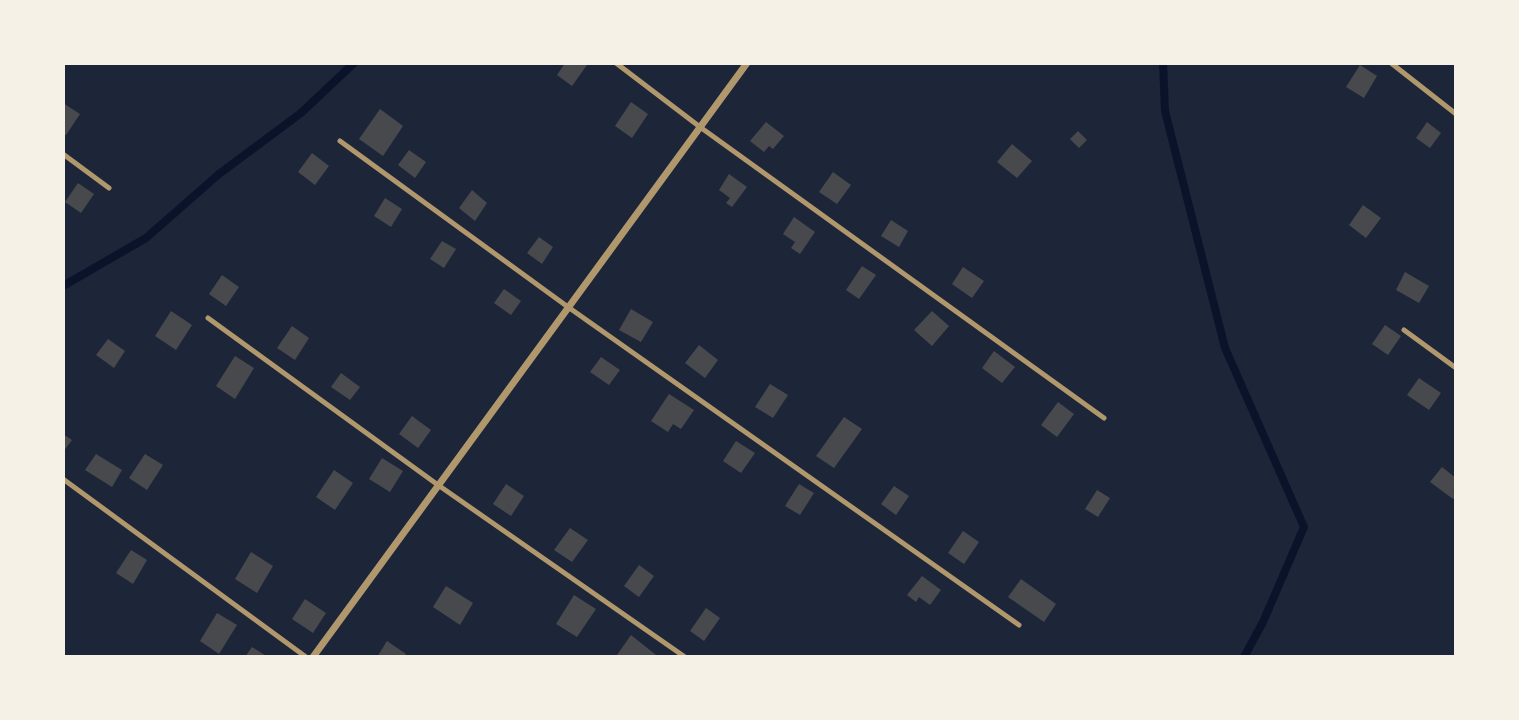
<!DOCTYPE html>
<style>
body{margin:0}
#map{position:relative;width:1519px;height:720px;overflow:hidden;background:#14213d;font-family:"Roboto Condensed",sans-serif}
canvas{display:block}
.frame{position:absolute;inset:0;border:65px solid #f6f1e7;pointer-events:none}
</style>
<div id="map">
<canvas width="1519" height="720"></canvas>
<div class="frame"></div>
</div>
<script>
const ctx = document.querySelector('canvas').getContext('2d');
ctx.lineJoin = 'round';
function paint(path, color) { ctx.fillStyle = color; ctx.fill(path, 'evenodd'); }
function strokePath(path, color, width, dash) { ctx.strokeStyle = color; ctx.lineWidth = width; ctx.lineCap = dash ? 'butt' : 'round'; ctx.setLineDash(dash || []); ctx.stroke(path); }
paint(new Path2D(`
 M 63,63 L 1456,63 L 1456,657 L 63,657 Z`), '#1d2539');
strokePath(new Path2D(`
 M 1163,63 L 1165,111 L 1225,348 L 1304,527 L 1263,622 L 1244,657
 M 63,286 L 146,238 L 219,174 L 301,113 L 354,63`), '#0b132b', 8);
paint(new Path2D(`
 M 565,63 L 584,63 L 587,65 L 572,86 L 557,75 Z
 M 1360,65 L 1377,76 L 1364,98 L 1346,87 Z
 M 631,102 L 648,114 L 632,138 L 615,126 Z
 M 63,103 L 80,114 L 66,135 L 63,134 Z
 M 380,109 L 403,126 L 383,156 L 359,139 Z
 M 766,122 L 784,136 L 773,149 L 769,146 L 764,152 L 750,141 Z
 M 1427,122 L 1441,133 L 1430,148 L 1416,138 Z
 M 1078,131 L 1087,140 L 1079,148 L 1070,139 Z
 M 1012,144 L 1032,161 L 1017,178 L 997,162 Z
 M 409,150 L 426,162 L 415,178 L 398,165 Z
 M 312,153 L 329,166 L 315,185 L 298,172 Z
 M 833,172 L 851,185 L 837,204 L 819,192 Z
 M 729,174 L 747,187 L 732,207 L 726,203 L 730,198 L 719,190 Z
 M 78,183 L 94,194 L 81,213 L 65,202 Z
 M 472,190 L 487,203 L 475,221 L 459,208 Z
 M 385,198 L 402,209 L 391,227 L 374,216 Z
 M 1363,205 L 1381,218 L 1366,238 L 1349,225 Z
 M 794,217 L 815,232 L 800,254 L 791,248 L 795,242 L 783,234 Z
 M 891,220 L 908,231 L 899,247 L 881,236 Z
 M 539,237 L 553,247 L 542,264 L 527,253 Z
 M 442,241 L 456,249 L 444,268 L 430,259 Z
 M 862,266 L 876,275 L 859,299 L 846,290 Z
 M 963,267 L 984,281 L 972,298 L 952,284 Z
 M 1405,272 L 1429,286 L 1419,303 L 1396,290 Z
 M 222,275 L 239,287 L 226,306 L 209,294 Z
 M 504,289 L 521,301 L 511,315 L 494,303 Z
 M 631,309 L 653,322 L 641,342 L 619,330 Z
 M 171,311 L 192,325 L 176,350 L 155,336 Z
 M 932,311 L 949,326 L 932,346 L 914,330 Z
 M 1385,325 L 1401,336 L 1388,355 L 1372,344 Z
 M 292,326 L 309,338 L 295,360 L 277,348 Z
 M 108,339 L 125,351 L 114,368 L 96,355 Z
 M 699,345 L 718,360 L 705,378 L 685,363 Z
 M 994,351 L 1015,367 L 1002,383 L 982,368 Z
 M 235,356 L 254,368 L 235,399 L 216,386 Z
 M 601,357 L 620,370 L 609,385 L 590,372 Z
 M 341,373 L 360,387 L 350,400 L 331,387 Z
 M 1419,378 L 1441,393 L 1429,410 L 1407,395 Z
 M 770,384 L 788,395 L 773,418 L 755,407 Z
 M 669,394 L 694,410 L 681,429 L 673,424 L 668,432 L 651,421 Z
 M 1058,402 L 1074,414 L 1057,437 L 1041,425 Z
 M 412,416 L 431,430 L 418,448 L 399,434 Z
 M 844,417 L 862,429 L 834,468 L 816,456 Z
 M 63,434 L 72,440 L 63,452 Z
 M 736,441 L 755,453 L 741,473 L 723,461 Z
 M 96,454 L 122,470 L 112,487 L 85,470 Z
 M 145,454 L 163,465 L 147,490 L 129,478 Z
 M 382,458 L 403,471 L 390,492 L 369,479 Z
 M 1442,467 L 1456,478 L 1456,496 L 1453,499 L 1430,482 Z
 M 334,470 L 353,483 L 335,510 L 316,497 Z
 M 506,484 L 524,496 L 511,516 L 493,504 Z
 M 799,484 L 814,493 L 800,515 L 785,506 Z
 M 894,486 L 909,496 L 896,515 L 881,504 Z
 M 1097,490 L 1110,498 L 1098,517 L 1085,509 Z
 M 570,528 L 588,540 L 572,562 L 554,550 Z
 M 963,531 L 979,542 L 964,564 L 948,553 Z
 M 131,550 L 147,560 L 133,584 L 116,573 Z
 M 251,552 L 273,566 L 257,593 L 235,579 Z
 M 639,565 L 654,576 L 639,597 L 624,586 Z
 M 922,576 L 941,590 L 930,605 L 919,597 L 916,602 L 907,595 Z
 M 1021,579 L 1056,604 L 1044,622 L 1008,597 Z
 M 446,586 L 473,603 L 460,625 L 433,607 Z
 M 574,595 L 596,609 L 577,637 L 556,624 Z
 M 305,599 L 326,613 L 313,633 L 292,619 Z
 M 706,608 L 720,618 L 704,641 L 690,631 Z
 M 217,613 L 237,625 L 219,654 L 200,641 Z
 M 631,635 L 656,655 L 655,657 L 620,657 L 617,655 Z
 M 387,641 L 406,654 L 404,657 L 377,657 Z
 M 252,647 L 268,657 L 245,657 Z`), '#48494c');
strokePath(new Path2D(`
 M 616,63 L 700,127 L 1104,418
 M 1391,63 L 1456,114
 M 340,141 L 568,307 L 1019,625
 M 63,154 L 109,188
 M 208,318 L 438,485 L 685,657
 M 1404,330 L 1456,368
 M 63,479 L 306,657`), '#b1986c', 5);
strokePath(new Path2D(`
 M 313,657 L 747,63`), '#b1986c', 7);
</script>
